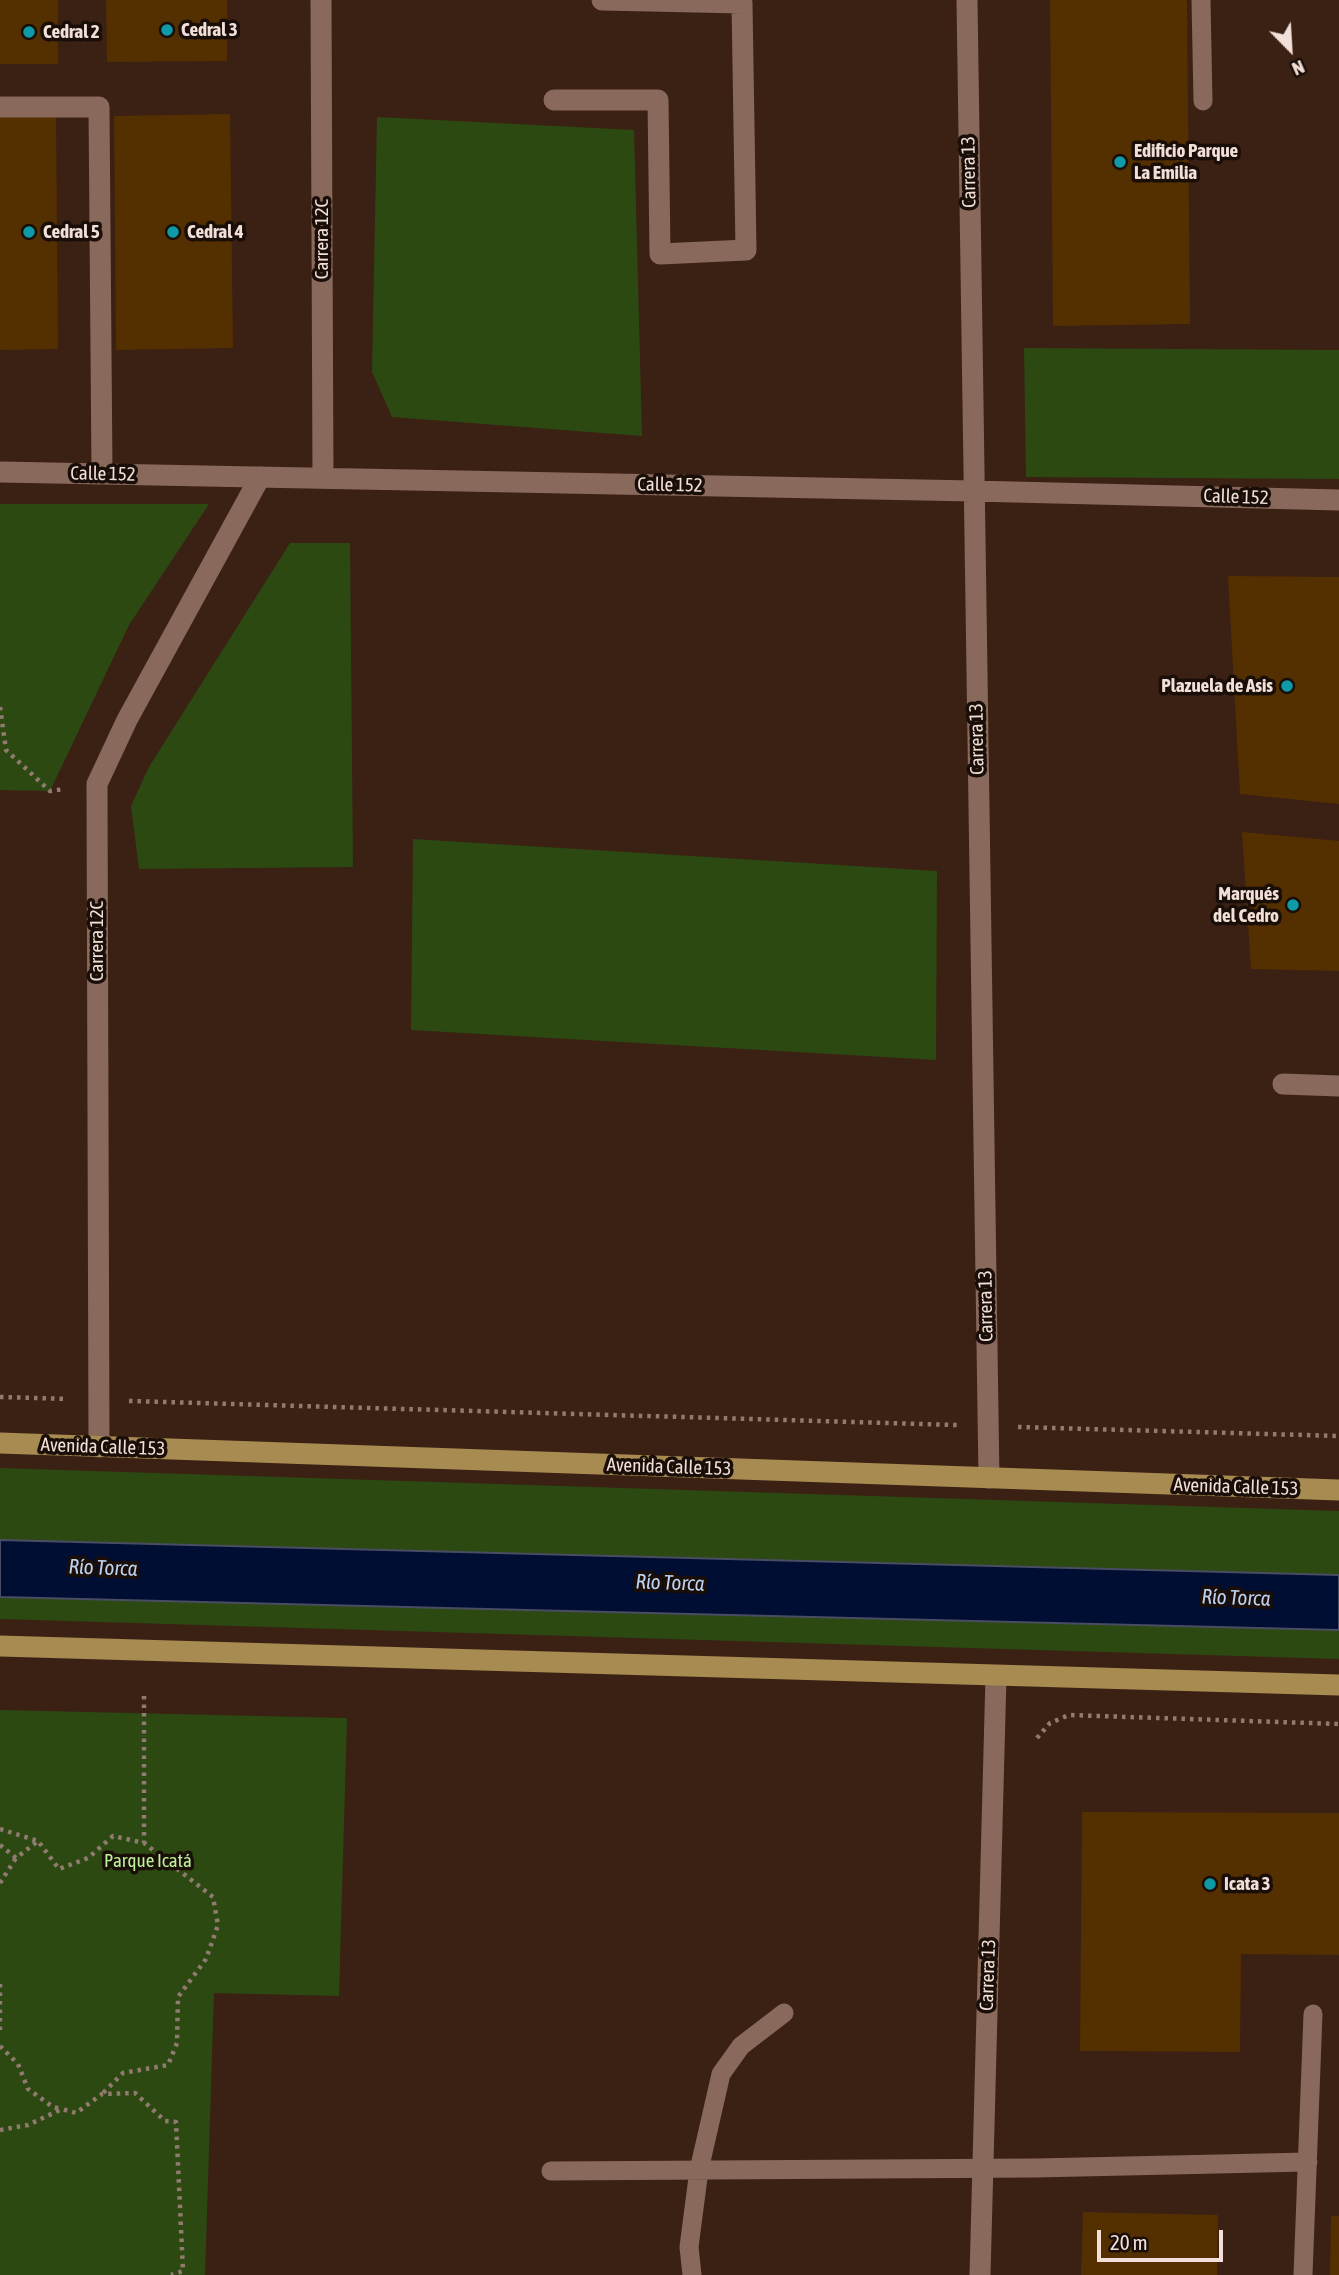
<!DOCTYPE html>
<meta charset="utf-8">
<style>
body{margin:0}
#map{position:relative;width:1339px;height:2275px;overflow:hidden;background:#3b2114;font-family:"Asap Condensed",sans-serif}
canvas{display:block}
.north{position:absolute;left:1255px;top:14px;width:70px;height:70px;-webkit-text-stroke:5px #1a0e08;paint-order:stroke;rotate:156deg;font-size:19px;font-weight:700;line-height:28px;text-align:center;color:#f2e0d8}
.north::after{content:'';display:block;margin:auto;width:24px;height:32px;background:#f2e0d8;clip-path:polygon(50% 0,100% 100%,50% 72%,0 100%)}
.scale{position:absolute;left:1097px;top:2230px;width:126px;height:32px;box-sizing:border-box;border:4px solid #f2e0d8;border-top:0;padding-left:9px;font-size:21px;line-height:24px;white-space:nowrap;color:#f2e0d8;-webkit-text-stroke:5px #1a0e08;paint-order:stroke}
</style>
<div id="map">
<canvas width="1339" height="2275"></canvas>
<div class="north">N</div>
<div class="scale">20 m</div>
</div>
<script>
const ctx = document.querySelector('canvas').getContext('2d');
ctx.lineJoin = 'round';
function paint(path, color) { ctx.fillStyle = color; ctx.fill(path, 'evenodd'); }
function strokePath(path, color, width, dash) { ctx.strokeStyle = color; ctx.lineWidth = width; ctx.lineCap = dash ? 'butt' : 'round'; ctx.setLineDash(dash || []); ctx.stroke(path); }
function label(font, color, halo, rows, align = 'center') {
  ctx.font = font + ' "Asap Condensed",sans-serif'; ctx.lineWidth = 7; ctx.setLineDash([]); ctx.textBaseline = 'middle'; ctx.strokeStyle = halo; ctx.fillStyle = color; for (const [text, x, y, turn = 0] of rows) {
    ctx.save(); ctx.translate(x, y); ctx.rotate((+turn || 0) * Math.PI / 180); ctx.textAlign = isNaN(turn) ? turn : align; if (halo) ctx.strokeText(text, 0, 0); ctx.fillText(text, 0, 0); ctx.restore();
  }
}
paint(new Path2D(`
 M 377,117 L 634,130 L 642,436 L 392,417 L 372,372 Z
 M 1024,348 L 1339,350 L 1339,479 L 1026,477 Z
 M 0,504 L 209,504 L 129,625 L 50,791 L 0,790 Z
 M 290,543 L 350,543 L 353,867 L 139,869 L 131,806 L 149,767 Z
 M 413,839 L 937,871 L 936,1060 L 411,1030 Z
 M 0,1468 L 1339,1511 L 1339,1659 L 0,1619 Z
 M 0,1710 L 347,1718 L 339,1996 L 214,1993 L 205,2275 L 0,2275 Z`), '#2c4912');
const water = new Path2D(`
 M 0,1540 L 1339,1575 L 1339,1630 L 0,1597 Z`);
paint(water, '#000e33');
strokePath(water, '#494d64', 2);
paint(new Path2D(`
 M 0,0 L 58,0 L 58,64 L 0,64 Z
 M 106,0 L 227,0 L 227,61 L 107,62 Z
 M 1050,0 L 1187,0 L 1190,324 L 1053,326 Z
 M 56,112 L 58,349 L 0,350 L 0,115 Z
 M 230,114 L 233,348 L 116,350 L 114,116 Z
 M 1228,576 L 1339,577 L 1339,804 L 1240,794 Z
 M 1242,832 L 1339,841 L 1339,971 L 1251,969 Z
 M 1082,1812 L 1339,1813 L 1339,1955 L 1241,1954 L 1240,2052 L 1080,2051 Z
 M 1083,2212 L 1218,2215 L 1217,2275 L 1081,2275 Z
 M 1331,2216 L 1339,2216 L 1339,2275 L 1330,2275 Z`), '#542f00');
strokePath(new Path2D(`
 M 0,707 L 6,750 L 50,791 L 65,789
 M 0,1397 L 68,1399
 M 129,1401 L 957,1425
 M 1018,1427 L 1339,1436
 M 144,1696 L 144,1843
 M 1037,1738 L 1050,1723 L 1069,1715 L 1339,1724
 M 0,1829 L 38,1841 L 59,1869 L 88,1858 L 113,1836 L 144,1843 L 213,1897 L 218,1925 L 206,1959 L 178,1997 L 177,2043 L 168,2065 L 123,2073 L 102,2094
 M 0,1845 L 16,1858 L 38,1841
 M 0,1883 L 16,1858
 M 0,1984 L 0,2030
 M 0,2046 L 18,2064 L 28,2089 L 53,2107 L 61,2109
 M 0,2130 L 28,2125 L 62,2109 L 76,2113 L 102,2094 L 135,2093 L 165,2121 L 176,2122 L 183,2271 L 171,2275`), '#917b70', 4.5, [3.5, 5]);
strokePath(new Path2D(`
 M 1201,0 L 1203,101
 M 551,2171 L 1035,2168 L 1308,2162
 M 692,2275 L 689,2247 L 699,2170 L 721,2074 L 741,2046 L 784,2013
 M 1303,2275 L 1313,2014`), '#89695b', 19);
strokePath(new Path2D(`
 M 321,0 L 323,478
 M 967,0 L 989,1478
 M 554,100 L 658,100 L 660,254 L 746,250 L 742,3 L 602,0
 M 0,107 L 99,107 L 102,474
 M 0,472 L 973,491 L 1339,500
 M 1283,1084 L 1339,1086
 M 99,1447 L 97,784 L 127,720 L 260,477
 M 980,2275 L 996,1676`), '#89695b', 21);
strokePath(new Path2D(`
 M 0,1443 L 1339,1490
 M 0,1646 L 1339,1685`), '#a88b51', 21);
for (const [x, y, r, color] of [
 [167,30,7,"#0f9aa8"],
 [29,32,7,"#0f9aa8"],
 [1120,162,7,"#0f9aa8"],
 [29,232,7,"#0f9aa8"],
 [173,232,7,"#0f9aa8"],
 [1287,686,7,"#0f9aa8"],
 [1293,905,7,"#0f9aa8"],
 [1210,1884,7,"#0f9aa8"]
]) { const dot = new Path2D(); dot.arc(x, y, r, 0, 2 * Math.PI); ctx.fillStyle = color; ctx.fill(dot); strokePath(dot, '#1a0e08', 2.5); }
label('bold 19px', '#f2e0d8', '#1a0e08', [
 ["Cedral 3",181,30],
 ["Cedral 2",43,32],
 ["Edificio Parque",1134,151],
 ["La Emilia",1134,173],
 ["Cedral 5",43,232],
 ["Cedral 4",187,232],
 ["Plazuela de Asis",1273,686,"right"],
 ["Marqués",1279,894,"right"],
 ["del Cedro",1279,916,"right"],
 ["Icata 3",1224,1884]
], 'left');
label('19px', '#f2e0d8', '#1a0e08', [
 ["Carrera 13",969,172,-91],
 ["Carrera 12C",322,239,-90],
 ["Calle 152",103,474,1],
 ["Calle 152",670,485,1],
 ["Calle 152",1236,497,2],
 ["Carrera 13",977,739,-91],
 ["Carrera 12C",97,941,-90],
 ["Carrera 13",986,1306,-91],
 ["Avenida Calle 153",103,1447,2],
 ["Avenida Calle 153",669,1467,2],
 ["Avenida Calle 153",1236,1487,2],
 ["Carrera 13",988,1975,-88]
]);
label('19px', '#bdf299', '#1a0e08', [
 ["Parque Icatá",148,1861]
]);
label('italic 21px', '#bdd3f4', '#1a0e08', [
 ["Río Torca",103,1568,2],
 ["Río Torca",670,1583,2],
 ["Río Torca",1236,1598,2]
]);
</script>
